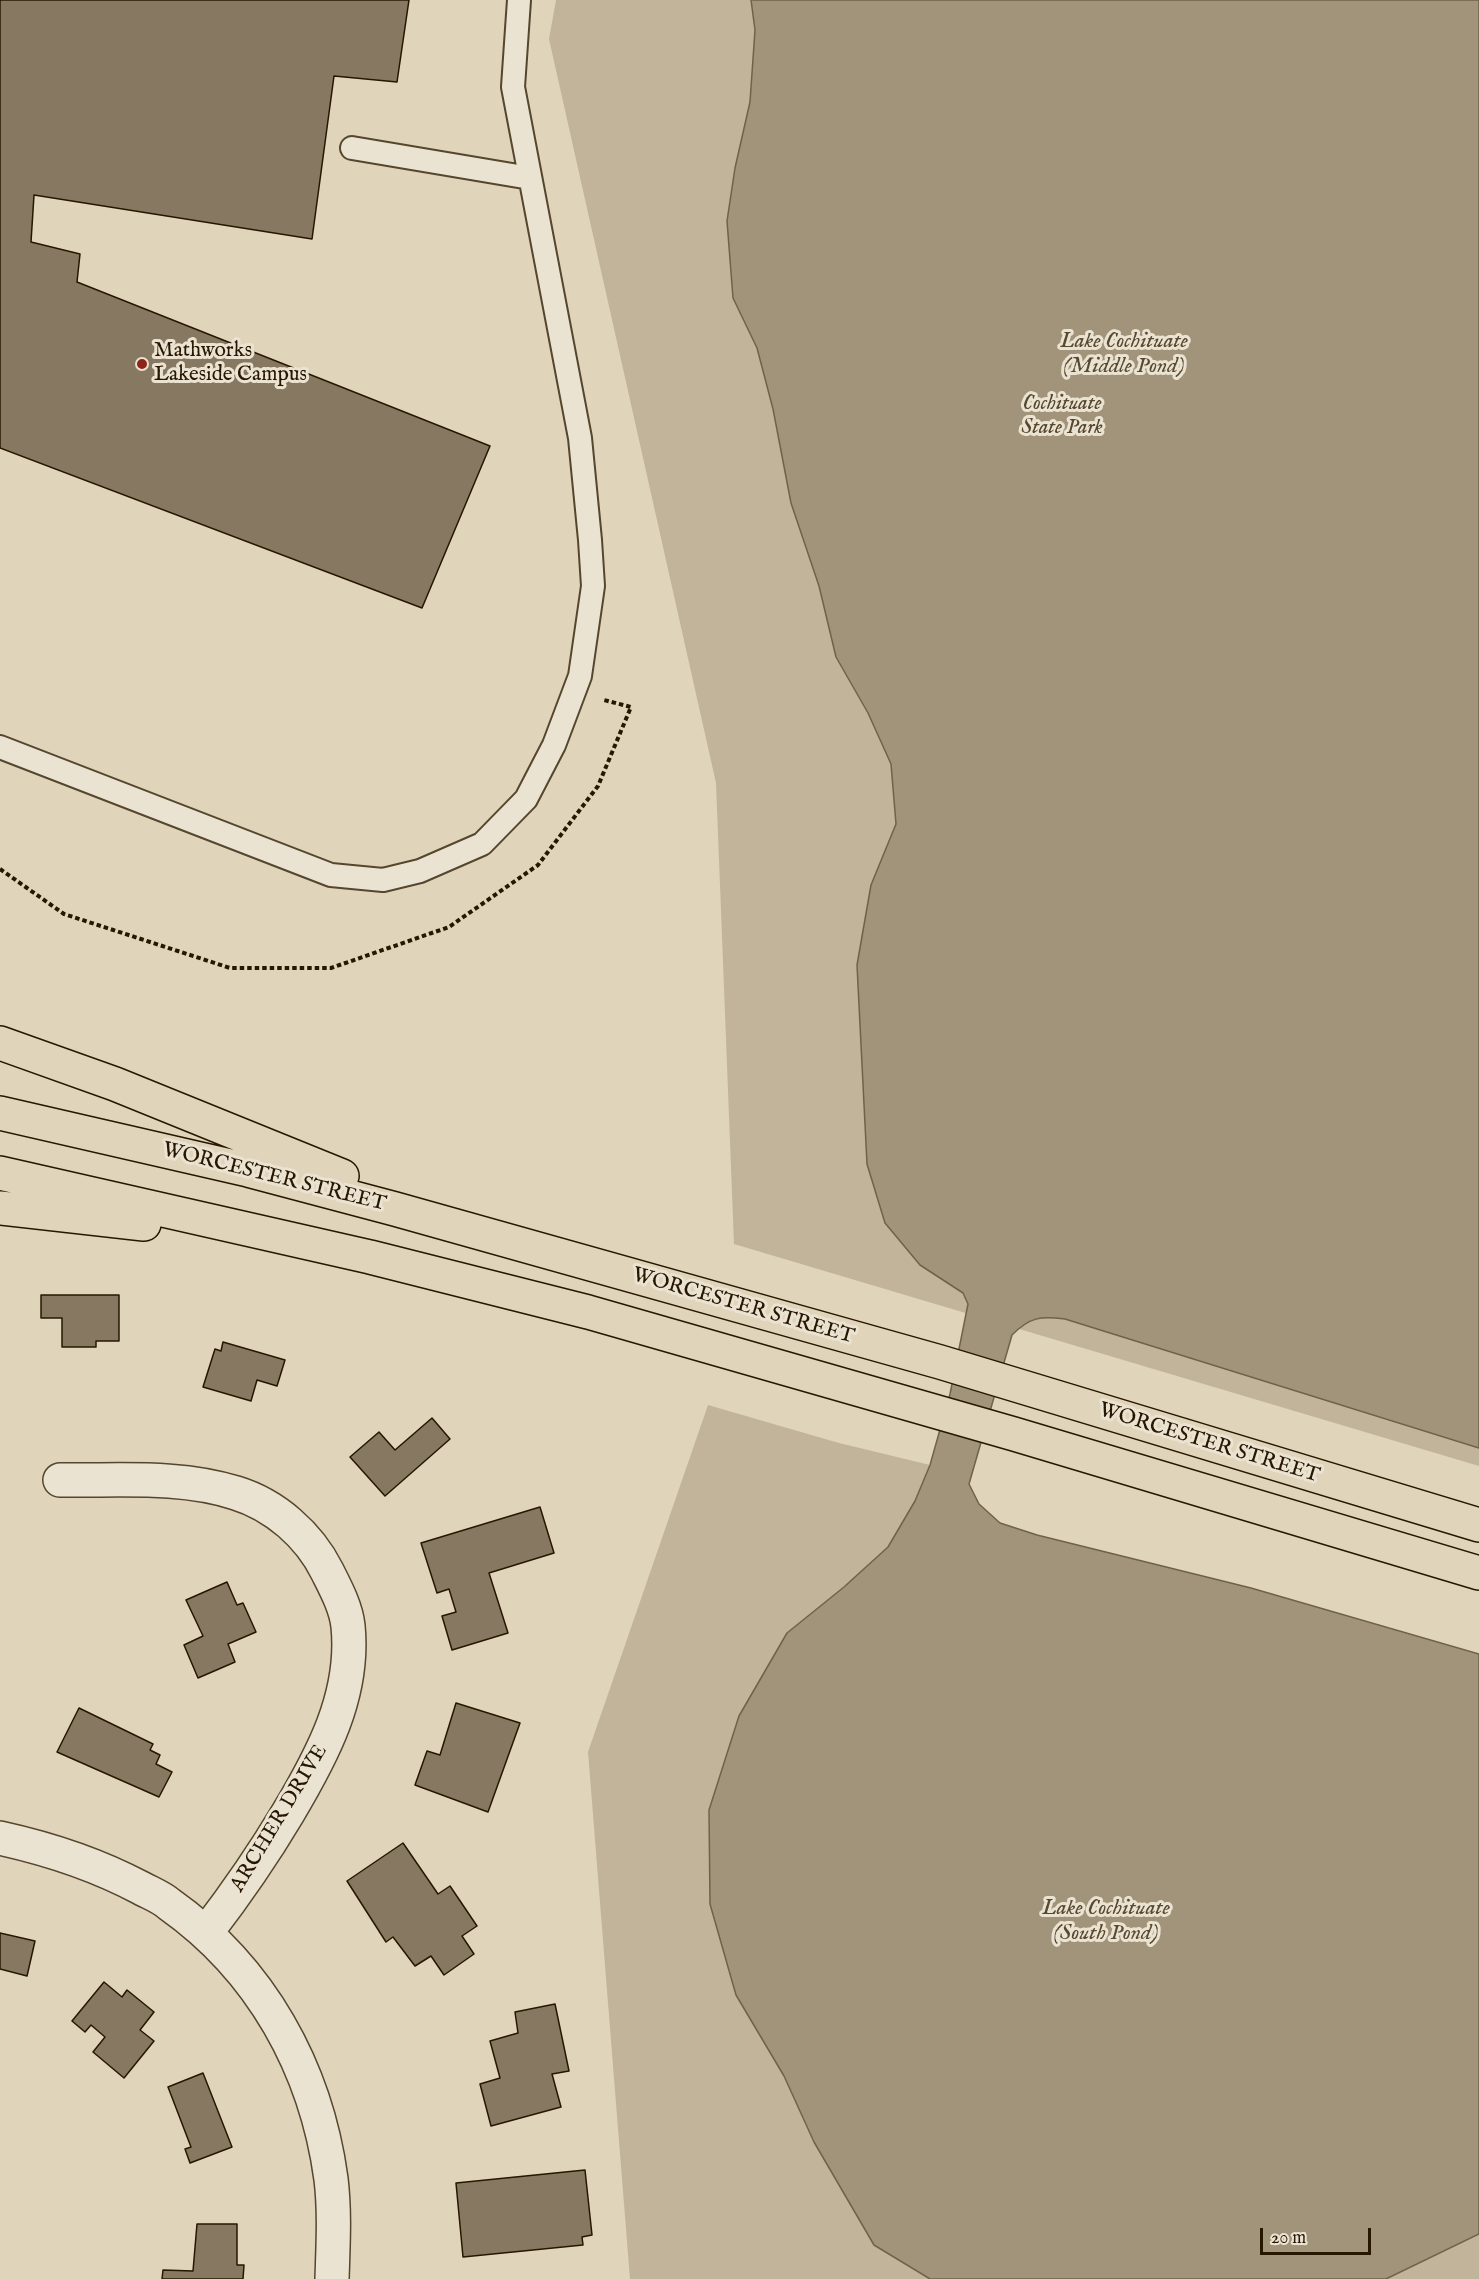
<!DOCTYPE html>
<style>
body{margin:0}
#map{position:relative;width:1479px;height:2279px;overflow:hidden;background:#e0d4ba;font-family:"IM FELL English",serif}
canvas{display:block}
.scale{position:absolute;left:1260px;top:2228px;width:111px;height:27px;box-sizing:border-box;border:3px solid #271700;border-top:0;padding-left:8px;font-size:18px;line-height:21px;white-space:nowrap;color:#271700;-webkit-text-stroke:4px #ebe3d2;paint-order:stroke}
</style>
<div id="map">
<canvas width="1479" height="2279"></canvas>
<div class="scale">20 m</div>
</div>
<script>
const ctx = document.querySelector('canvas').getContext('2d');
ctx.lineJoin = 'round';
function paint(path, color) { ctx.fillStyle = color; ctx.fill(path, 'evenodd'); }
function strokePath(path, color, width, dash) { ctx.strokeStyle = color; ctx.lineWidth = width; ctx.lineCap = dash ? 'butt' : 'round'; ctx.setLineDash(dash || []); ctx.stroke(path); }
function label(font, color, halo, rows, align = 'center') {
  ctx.font = font + ' "IM FELL English",serif'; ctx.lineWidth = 6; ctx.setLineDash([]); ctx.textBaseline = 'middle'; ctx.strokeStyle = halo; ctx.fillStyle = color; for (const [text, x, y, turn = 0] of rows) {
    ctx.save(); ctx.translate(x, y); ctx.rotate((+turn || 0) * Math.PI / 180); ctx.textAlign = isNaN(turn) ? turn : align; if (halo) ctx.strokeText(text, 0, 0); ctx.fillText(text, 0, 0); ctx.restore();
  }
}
paint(new Path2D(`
 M 556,0 L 1479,0 L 1479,1466 L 734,1244 L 716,783 L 549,39 Z
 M 708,1405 L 839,1443 L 930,1465 L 915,1501 L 888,1547 L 844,1587 L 787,1633 L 739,1716 L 709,1811 L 710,1904 L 814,2142 L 874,2245 L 930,2279 L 630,2279 L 588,1752 Z
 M 1479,2234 L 1479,2279 L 1386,2279 Z`), '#c1b49a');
const water = new Path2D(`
 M 751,0 L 1479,0 L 1479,1448 L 1065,1319 C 1040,1316 1030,1317 1012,1335 L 969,1484 L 979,1504 L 1000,1523 L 1037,1535 L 1251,1588 L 1479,1654 L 1479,2234 L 1386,2279 L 930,2279 L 874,2245 L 814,2142 L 784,2076 L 736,1995 L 710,1904 L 709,1810 L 739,1716 L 787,1633 L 844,1587 L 888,1547 L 915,1501 L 930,1465 L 950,1394 L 968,1304 L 963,1293 L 920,1265 L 885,1223 L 867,1164 L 857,965 L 871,885 L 896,824 L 891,764 L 868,713 L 836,657 L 819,586 L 791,503 L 773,409 L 757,348 L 733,298 L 727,221 L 735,168 L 750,102 L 755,30 Z`);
paint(water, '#a1947b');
strokePath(water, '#70624a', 1.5);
const building = new Path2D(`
 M 0,0 L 409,0 L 397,82 L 334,76 L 312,239 L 34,195 L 31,242 L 80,254 L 77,282 L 490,446 L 422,608 L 0,448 Z
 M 41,1295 L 119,1295 L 119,1341 L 96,1341 L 96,1347 L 62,1347 L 62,1318 L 41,1318 Z
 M 223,1342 L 285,1360 L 277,1386 L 257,1380 L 251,1401 L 203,1387 L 215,1349 L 221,1351 Z
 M 432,1418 L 450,1439 L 385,1496 L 350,1457 L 379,1432 L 395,1450 Z
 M 540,1507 L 554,1553 L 489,1573 L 508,1633 L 452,1650 L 442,1616 L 456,1612 L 449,1589 L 437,1593 L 421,1543 Z
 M 227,1582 L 237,1605 L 243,1603 L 256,1632 L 228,1644 L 235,1662 L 198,1678 L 184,1645 L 203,1636 L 186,1600 Z
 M 456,1703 L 520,1723 L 488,1812 L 415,1785 L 427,1751 L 440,1755 Z
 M 79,1708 L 153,1744 L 150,1750 L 160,1755 L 156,1764 L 172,1772 L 159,1797 L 57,1752 Z
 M 403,1843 L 438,1894 L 450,1886 L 477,1926 L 462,1936 L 474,1954 L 444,1975 L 431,1956 L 415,1966 L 393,1937 L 386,1942 L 347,1881 Z
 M 0,1933 L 35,1941 L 27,1976 L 0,1969 Z
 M 104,1982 L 122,1997 L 127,1990 L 154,2012 L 140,2030 L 154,2041 L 124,2078 L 93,2052 L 105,2037 L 91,2025 L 85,2032 L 72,2021 Z
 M 555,2004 L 569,2071 L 552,2074 L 561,2107 L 491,2126 L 480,2084 L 500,2078 L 490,2041 L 518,2033 L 515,2012 Z
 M 203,2073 L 232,2147 L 190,2163 L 185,2149 L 191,2147 L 168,2087 Z
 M 585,2170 L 592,2235 L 582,2237 L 583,2245 L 463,2257 L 456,2183 Z
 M 197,2224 L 237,2224 L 237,2265 L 244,2265 L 243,2279 L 162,2279 L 163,2270 L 193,2271 Z`);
paint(building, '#877961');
strokePath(building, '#271700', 1.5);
const service = new Path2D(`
 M 352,148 L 530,178
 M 0,747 L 331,875 L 383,880 L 420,871 L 482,844 L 526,799 L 554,745 L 580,676 L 593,586 L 590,540 L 580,438 L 513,87 L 519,0`);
const minor = new Path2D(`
 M 60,1480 C 119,1481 180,1475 236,1493 C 275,1505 309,1535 327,1571 C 335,1587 346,1607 348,1626 C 355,1695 322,1756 288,1813 C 263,1855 236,1894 206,1933
 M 0,1838 C 50,1849 96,1864 141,1888 C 150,1893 161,1897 169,1904 C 261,1969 316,2068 331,2179 C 335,2212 333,2246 332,2279`);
const trunk = new Path2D(`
 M 0,1043 L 115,1084 L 342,1176
 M 0,1113 L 248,1170 L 395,1209 L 940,1362 L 1479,1525
 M 0,1173 L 370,1257 L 588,1312 L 1014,1434 L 1479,1573
 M 0,1208 L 144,1224`);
strokePath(service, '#55462e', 26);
strokePath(minor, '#55462e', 36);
strokePath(trunk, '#271700', 36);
strokePath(new Path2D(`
 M 0,869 L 64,914 L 230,968 L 331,968 L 449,927 L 538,865 L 598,786 L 631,707 L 604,700`), '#271700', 4, [4.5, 3]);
strokePath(service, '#ebe3d2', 22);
strokePath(minor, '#ebe3d2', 33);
strokePath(trunk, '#e0d4ba', 33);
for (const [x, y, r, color] of [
 [142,364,6,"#8f2418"]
]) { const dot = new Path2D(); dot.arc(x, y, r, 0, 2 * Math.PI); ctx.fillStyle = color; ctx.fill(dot); strokePath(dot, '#ebe3d2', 2); }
label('21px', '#271700', '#ebe3d2', [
 ["Mathworks",154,352],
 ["Lakeside Campus",154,376]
], 'left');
label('italic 21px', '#55462e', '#ebe3d2', [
 ["Cochituate",1062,405],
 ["State Park",1062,429]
]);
label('21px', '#271700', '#ebe3d2', [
 ["WORCESTER STREET",274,1178,14],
 ["WORCESTER STREET",743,1307,16],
 ["WORCESTER STREET",1209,1444,17],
 ["ARCHER DRIVE",280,1819,-59]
]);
label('italic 22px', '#584931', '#ebe3d2', [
 ["Lake Cochituate",1124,342],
 ["(Middle Pond)",1124,367],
 ["Lake Cochituate",1106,1909],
 ["(South Pond)",1106,1934]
]);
</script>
